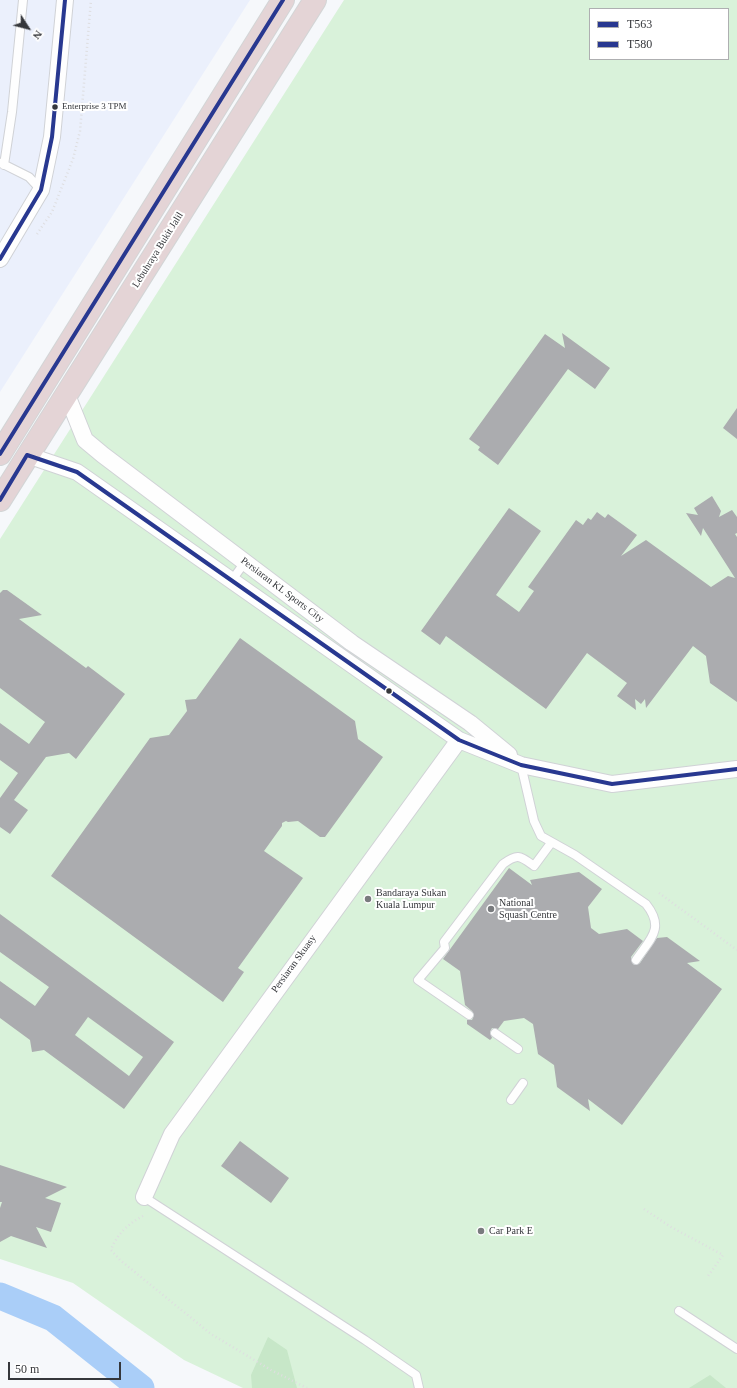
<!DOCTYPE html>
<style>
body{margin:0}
#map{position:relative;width:737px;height:1388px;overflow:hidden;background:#f6f8fb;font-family:Georgia,serif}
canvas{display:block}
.legend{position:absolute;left:589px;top:8px;width:140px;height:52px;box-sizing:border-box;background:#fff;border:1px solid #aeafb1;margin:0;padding:5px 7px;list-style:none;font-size:12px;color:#35373b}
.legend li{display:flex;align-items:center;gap:8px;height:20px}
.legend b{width:20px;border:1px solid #aeafb1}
.north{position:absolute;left:8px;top:8px;width:40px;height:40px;-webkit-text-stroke:3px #fff;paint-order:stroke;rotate:126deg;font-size:11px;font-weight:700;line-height:16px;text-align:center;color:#35373b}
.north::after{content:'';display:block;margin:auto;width:14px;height:18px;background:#35373b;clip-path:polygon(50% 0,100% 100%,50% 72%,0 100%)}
.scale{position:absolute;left:8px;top:1362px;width:113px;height:18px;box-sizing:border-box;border:2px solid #35373b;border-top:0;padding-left:5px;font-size:12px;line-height:14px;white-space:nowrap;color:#35373b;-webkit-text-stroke:3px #fff;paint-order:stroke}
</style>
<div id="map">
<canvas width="737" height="1388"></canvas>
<ul class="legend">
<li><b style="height:5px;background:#283890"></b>T563</li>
<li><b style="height:5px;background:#283890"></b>T580</li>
</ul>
<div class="north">N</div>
<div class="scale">50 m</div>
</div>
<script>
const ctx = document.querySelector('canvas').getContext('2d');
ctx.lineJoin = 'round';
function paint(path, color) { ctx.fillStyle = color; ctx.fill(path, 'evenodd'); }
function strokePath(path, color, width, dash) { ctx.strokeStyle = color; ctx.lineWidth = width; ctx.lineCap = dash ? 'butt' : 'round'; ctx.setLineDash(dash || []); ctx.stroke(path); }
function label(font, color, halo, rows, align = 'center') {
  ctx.font = font + ' Georgia,serif'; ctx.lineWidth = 4; ctx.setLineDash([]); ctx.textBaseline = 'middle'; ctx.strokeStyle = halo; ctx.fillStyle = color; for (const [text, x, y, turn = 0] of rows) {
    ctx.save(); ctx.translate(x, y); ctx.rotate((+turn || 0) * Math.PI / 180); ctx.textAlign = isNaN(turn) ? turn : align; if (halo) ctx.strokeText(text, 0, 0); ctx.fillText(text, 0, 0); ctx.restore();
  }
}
paint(new Path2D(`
 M 0,0 L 250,0 L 0,392 Z`), '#ebf0fc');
paint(new Path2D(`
 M 344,0 L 737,0 L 737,1388 L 243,1388 L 184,1360 L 73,1283 L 0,1259 L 0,539 ZM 590,9 L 728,9 L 728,59 L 590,59 Z`), '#d9f2da');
paint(new Path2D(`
 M 268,1337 L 287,1350 L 297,1388 L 252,1388 L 251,1375 Z
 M 710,1375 L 726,1388 L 689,1388 Z`), '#c7e7c8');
strokePath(new Path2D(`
 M 0,1296 L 53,1318 L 141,1388`), '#aacef8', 27);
paint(new Path2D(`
 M 562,333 L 610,368 L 595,389 L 568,369 L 498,465 L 478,450 L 480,447 L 469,439 L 545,334 L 565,348 Z
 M 737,408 L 737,439 L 723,428 Z
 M 712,496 L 721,511 L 719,517 L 732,510 L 737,517 L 737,533 L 735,534 L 737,537 L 737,702 L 710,683 L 706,656 L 693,646 L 646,708 L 645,699 L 641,704 L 635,699 L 636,710 L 617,696 L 627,683 L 587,653 L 546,709 L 446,636 L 440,645 L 421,631 L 509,508 L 541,531 L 496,595 L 519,612 L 534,591 L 528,587 L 576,520 L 583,525 L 588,518 L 591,520 L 597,512 L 605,518 L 608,514 L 637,535 L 621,556 L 646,540 L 711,587 L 728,576 L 735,578 L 703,528 L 701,536 L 686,513 L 698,515 L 694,508 Z
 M 3,590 L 7,590 L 42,615 L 19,619 L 86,668 L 88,666 L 125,694 L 76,759 L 69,753 L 46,757 L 14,800 L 28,810 L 10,834 L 0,827 L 0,798 L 18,773 L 0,760 L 0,723 L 29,744 L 45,722 L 0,688 L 0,593 Z
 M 240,638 L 355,721 L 358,739 L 383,757 L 325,837 L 320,837 L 298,821 L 288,822 L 286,821 L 282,823 L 282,826 L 264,851 L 303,878 L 238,968 L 244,972 L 223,1002 L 51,876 L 150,738 L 169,735 L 187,711 L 185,700 L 196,699 Z
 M 509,868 L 532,885 L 530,880 L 579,872 L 602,889 L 588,907 L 591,928 L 599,934 L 627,929 L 643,941 L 631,957 L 633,964 L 636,965 L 640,963 L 657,938 L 667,937 L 700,961 L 687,963 L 722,989 L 622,1125 L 588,1099 L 590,1111 L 557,1087 L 554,1065 L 538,1054 L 533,1024 L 524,1018 L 504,1021 L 498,1029 L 492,1028 L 490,1032 L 492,1038 L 490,1040 L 467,1024 L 467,1020 L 472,1020 L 474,1015 L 472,1011 L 465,1005 L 460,971 L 443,959 Z
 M 0,914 L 174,1042 L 124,1109 L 44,1050 L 32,1052 L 30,1040 L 0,1018 L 0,981 L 35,1006 L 49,987 L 0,952 ZM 88,1017 L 143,1057 L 129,1076 L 75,1035 Z
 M 240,1141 L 289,1178 L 271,1203 L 221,1166 Z
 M 0,1165 L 67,1187 L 45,1198 L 61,1203 L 51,1232 L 36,1227 L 47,1248 L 11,1236 L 0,1242 L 0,1208 L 2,1202 L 0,1202 Z`), '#abacaf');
const lane = new Path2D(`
 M 1,163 L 29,177 L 41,190
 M 4,165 L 12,112 L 23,0
 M 232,580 L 245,562
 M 521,765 L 534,821 L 541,836 L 575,855 L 646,904 C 665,928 651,938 636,960
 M 469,1015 L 418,980 L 445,948 L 444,942 L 503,864 C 518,853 520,856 534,866 L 551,843
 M 495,1033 L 518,1049
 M 511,1100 L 523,1083
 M 144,1197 L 365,1340 L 416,1375 L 419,1388
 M 679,1311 L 737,1349`);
const street = new Path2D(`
 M 0,259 L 41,190 L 52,137 L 65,0
 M 67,395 L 85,440 L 103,455 L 352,643 L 470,723 L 509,755
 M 27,455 L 77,472 L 459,740 L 521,765 L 612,784 L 737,769
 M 144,1197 L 172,1134 L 459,740`);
const highway = new Path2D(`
 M 0,454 L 283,0
 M 0,500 L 315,0`);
strokePath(lane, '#d0d2d6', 10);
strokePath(street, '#d0d2d6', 18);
strokePath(highway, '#d3d5d6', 24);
strokePath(new Path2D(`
 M 37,234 L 52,212 L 73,159 L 80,131 L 91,0
 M 659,893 L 737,950
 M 644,1209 L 671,1227 L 723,1255 L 708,1276
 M 143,1216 C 129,1223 116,1235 111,1250 L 120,1260 L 211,1334 L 271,1370 L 307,1388`), '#dedee0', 2.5, [1, 3]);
strokePath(lane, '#fefefe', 8);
strokePath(street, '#fefefe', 16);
strokePath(highway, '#e4d4d6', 22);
strokePath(new Path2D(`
 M 0,454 L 283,0
 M 0,500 L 27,455 L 77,472 L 459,740 L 521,765 L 612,784 L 737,769`), '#283890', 4);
strokePath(new Path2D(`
 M 0,259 L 41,190 L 52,137 L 65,0`), '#283890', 4);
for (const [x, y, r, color] of [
 [55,107,3.5,"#35373b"],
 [389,691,3.5,"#35373b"],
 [368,899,4,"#797b7e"],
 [491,909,4,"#797b7e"],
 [481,1231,4,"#797b7e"]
]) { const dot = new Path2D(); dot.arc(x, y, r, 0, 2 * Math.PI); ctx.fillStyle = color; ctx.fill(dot); strokePath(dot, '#fff', 1.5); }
label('9px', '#35373b', '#fff', [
 ["Enterprise 3 TPM",62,107]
], 'left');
label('10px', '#35373b', '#fff', [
 ["Lebuhraya Bukit Jalil",158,250,-58],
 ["Persiaran KL Sports City",282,590,37],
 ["Persiaran Skuasy",294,964,-54]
]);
label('10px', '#35373b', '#fff', [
 ["Bandaraya Sukan",376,893],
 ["Kuala Lumpur",376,905],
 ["National",499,903],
 ["Squash Centre",499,915],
 ["Car Park E",489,1231]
], 'left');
</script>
